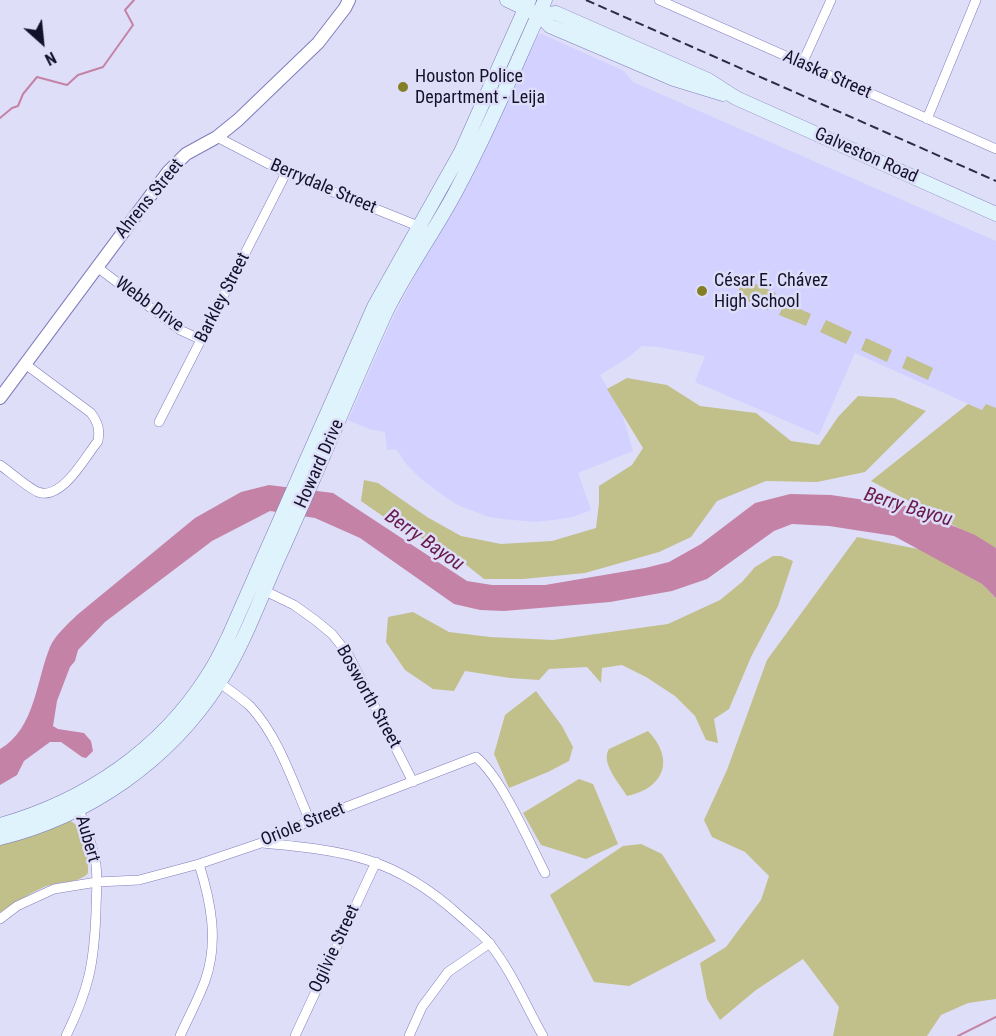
<!DOCTYPE html>
<meta charset="utf-8">
<style>
body{margin:0}
#map{position:relative;width:996px;height:1036px;overflow:hidden;background:#dedef9;font-family:"Roboto Condensed",sans-serif}
canvas{display:block}
.north{position:absolute;left:12px;top:12px;width:60px;height:60px;-webkit-text-stroke:4px #dedef9;paint-order:stroke;rotate:153deg;font-size:16px;font-weight:700;line-height:24px;text-align:center;color:#14122a}
.north::after{content:'';display:block;margin:auto;width:21px;height:27px;background:#14122a;clip-path:polygon(50% 0,100% 100%,50% 72%,0 100%)}
</style>
<div id="map">
<canvas width="996" height="1036"></canvas>
<div class="north">N</div>
</div>
<script>
const ctx = document.querySelector('canvas').getContext('2d');
ctx.lineJoin = 'round';
function paint(path, color) { ctx.fillStyle = color; ctx.fill(path, 'evenodd'); }
function strokePath(path, color, width, dash) { ctx.strokeStyle = color; ctx.lineWidth = width; ctx.lineCap = dash ? 'butt' : 'round'; ctx.setLineDash(dash || []); ctx.stroke(path); }
function label(font, color, halo, rows, align = 'center') {
  ctx.font = font + ' "Roboto Condensed",sans-serif'; ctx.lineWidth = 5; ctx.setLineDash([]); ctx.textBaseline = 'middle'; ctx.strokeStyle = halo; ctx.fillStyle = color; for (const [text, x, y, turn = 0] of rows) {
    ctx.save(); ctx.translate(x, y); ctx.rotate((+turn || 0) * Math.PI / 180); ctx.textAlign = isNaN(turn) ? turn : align; if (halo) ctx.strokeText(text, 0, 0); ctx.fillText(text, 0, 0); ctx.restore();
  }
}
paint(new Path2D(`
 M 542,34 L 624,71 L 633,82 L 996,241 L 996,495 L 982,410 L 855,353 L 819,435 L 695,382 L 705,356 L 659,347 L 642,346 L 630,356 L 600,375 L 622,413 L 633,451 L 578,473 L 591,510 L 573,517 L 553,520 L 536,522 L 503,519 L 489,517 L 460,506 L 445,497 L 420,478 L 407,465 L 396,449 L 387,450 L 385,432 L 369,429 L 348,420 L 392,320 L 422,262 L 459,200 L 488,144 L 536,35 Z`), '#d2d1ff');
paint(new Path2D(`
 M 744,279 L 776,293 L 768,310 L 736,296 Z
 M 785,302 L 811,314 L 806,326 L 779,315 Z
 M 826,320 L 852,332 L 846,344 L 820,332 Z
 M 866,338 L 892,350 L 887,362 L 861,350 Z
 M 907,356 L 933,368 L 928,380 L 902,368 Z
 M 627,378 L 667,385 L 700,406 L 756,413 L 791,441 L 819,445 L 838,417 L 858,396 L 894,398 L 926,411 L 865,472 L 817,482 L 766,481 L 717,501 L 691,537 L 659,552 L 585,573 L 523,579 L 484,579 L 459,559 L 432,543 L 404,531 L 361,501 L 364,480 L 378,483 L 427,517 L 461,536 L 501,544 L 552,541 L 596,528 L 599,503 L 599,486 L 632,465 L 643,448 L 607,389 Z
 M 968,404 L 982,410 L 986,404 L 996,408 L 996,548 L 871,481 Z
 M 857,537 L 923,550 L 982,584 L 996,598 L 996,999 L 968,1003 L 941,1015 L 927,1036 L 833,1036 L 839,1007 L 803,959 L 756,990 L 720,1020 L 707,999 L 700,963 L 726,947 L 761,900 L 769,876 L 745,852 L 712,837 L 704,820 L 727,770 L 767,660 Z
 M 773,556 L 781,556 L 793,561 L 778,606 L 751,657 L 729,709 L 714,719 L 718,743 L 706,740 L 695,716 L 675,696 L 646,677 L 622,665 L 602,668 L 601,683 L 587,667 L 549,669 L 539,680 L 510,678 L 465,671 L 454,691 L 433,689 L 405,670 L 386,642 L 388,617 L 413,612 L 449,632 L 490,637 L 553,640 L 668,624 L 720,600 L 742,582 L 755,567 Z
 M 536,691 L 562,726 L 573,747 L 569,761 L 548,772 L 509,788 L 494,754 L 505,715 Z
 M 648,731 C 675,759 665,788 627,796 C 620,784 600,763 609,749 Z
 M 579,779 L 593,784 L 618,844 L 586,859 L 541,845 L 523,813 Z
 M 67,820 C 86,824 89,856 88,873 C 79,884 58,881 44,887 C 29,894 13,903 0,913 L 0,843 Z
 M 641,844 L 662,854 L 716,941 L 629,986 L 594,982 L 550,895 L 623,846 Z`), '#c1bf8a');
paint(new Path2D(`
 M 269,485 L 333,493 L 467,581 L 492,585 L 545,585 L 645,568 L 669,562 L 701,544 L 755,503 L 790,494 L 831,495 L 906,506 L 975,535 L 996,548 L 996,598 L 982,584 L 894,536 L 829,526 L 792,524 L 774,531 L 707,579 L 672,591 L 610,602 L 504,611 L 480,610 L 454,604 L 360,538 L 315,518 L 270,511 L 212,541 L 105,622 L 78,650 L 75,661 L 70,667 L 57,701 L 53,726 L 58,729 L 84,733 L 91,741 L 93,751 L 86,758 L 82,757 L 61,742 L 50,742 L 24,761 L 17,775 L 0,785 L 0,749 C 35,729 36,681 50,647 C 55,635 68,624 77,615 L 195,518 L 241,492 Z`), '#c483a6');
strokePath(new Path2D(`
 M 0,118 L 12,108 L 18,106 L 23,94 L 37,77 L 67,85 L 78,75 L 103,67 L 133,25 L 125,10 L 134,0
 M 958,1036 L 996,1017`), '#c483a6', 2);
const minor = new Path2D(`
 M 659,0 L 996,149
 M 802,64 L 831,0
 M 927,119 L 976,0
 M 217,137 L 286,173 L 423,228
 M 97,267 L 180,330 L 202,340
 M 159,422 L 286,173
 M 0,465 C 9,471 28,488 38,492 C 62,501 85,457 98,441 C 100,429 98,423 91,413 L 25,364
 M 259,588 L 294,605 L 315,620 L 332,634 L 348,654 L 413,782
 M 217,681 C 228,689 240,697 250,706 C 279,737 293,783 310,821
 M 263,843 C 347,851 395,857 460,916 C 470,925 482,934 490,944 C 512,972 526,1006 543,1036
 M 0,919 L 17,906 L 54,889 L 97,882 L 139,880 L 199,864 L 261,843 L 310,821 L 476,757 C 502,778 529,842 545,873
 M 66,1036 C 89,989 94,964 96,912 C 96,896 98,881 96,865 C 93,844 84,824 77,804
 M 180,1036 C 188,1018 198,1000 205,981 C 219,942 211,902 199,864
 M 295,1036 L 376,862
 M 409,1036 L 422,1007 L 448,972 L 490,943`);
const tertiary = new Path2D(`
 M 0,398 L 168,172 L 186,154 L 217,137 L 238,120 L 318,43 L 345,8 L 349,0`);
const secondary = new Path2D(`
 M 507,0 L 539,15 L 550,26 L 674,79 L 723,94
 M 539,15 L 556,13 L 708,80 L 736,98 L 996,214
 M 0,825 C 85,801 161,750 208,675 C 216,663 222,650 228,638 L 374,307 L 461,152 L 529,0
 M 0,838 C 89,816 169,761 219,683 C 245,643 261,595 281,552 C 317,473 349,393 385,314 C 405,272 433,234 455,193 C 489,130 516,64 545,0`);
strokePath(minor, '#807cbb', 10);
strokePath(tertiary, '#807cbb', 14);
strokePath(secondary, '#807cbb', 15);
strokePath(minor, '#fff', 9);
strokePath(tertiary, '#fff', 12);
strokePath(secondary, '#dff3fc', 14);
strokePath(new Path2D(`
 M 586,0 L 996,181`), '#2d2b43', 2, [9, 4.5]);
for (const [x, y, r, color] of [
 [403,87,6,"#847f26"],
 [702,291,6,"#847f26"]
]) { const dot = new Path2D(); dot.arc(x, y, r, 0, 2 * Math.PI); ctx.fillStyle = color; ctx.fill(dot); strokePath(dot, '#dedef9', 2); }
label('18px', '#14122a', '#dedef9', [
 ["Alaska Street",827,75,24],
 ["Galveston Road",866,156,24],
 ["Berrydale Street",323,187,23],
 ["Ahrens Street",150,199,-51],
 ["Barkley Street",223,298,-63],
 ["Webb Drive",149,305,36],
 ["Howard Drive",320,464,-66],
 ["Bosworth Street",368,697,61],
 ["Oriole Street",303,825,-22],
 ["Aubert",87,839,74],
 ["Ogilvie Street",335,949,-65]
]);
label('18px', '#14122a', '#dedef9', [
 ["Houston Police",415,77],
 ["Department - Leija",415,98],
 ["César E. Chávez",714,281],
 ["High School",714,302]
], 'left');
label('italic 20px', '#691b4c', '#dedef9', [
 ["Berry Bayou",908,508,17],
 ["Berry Bayou",424,541,35]
]);
</script>
